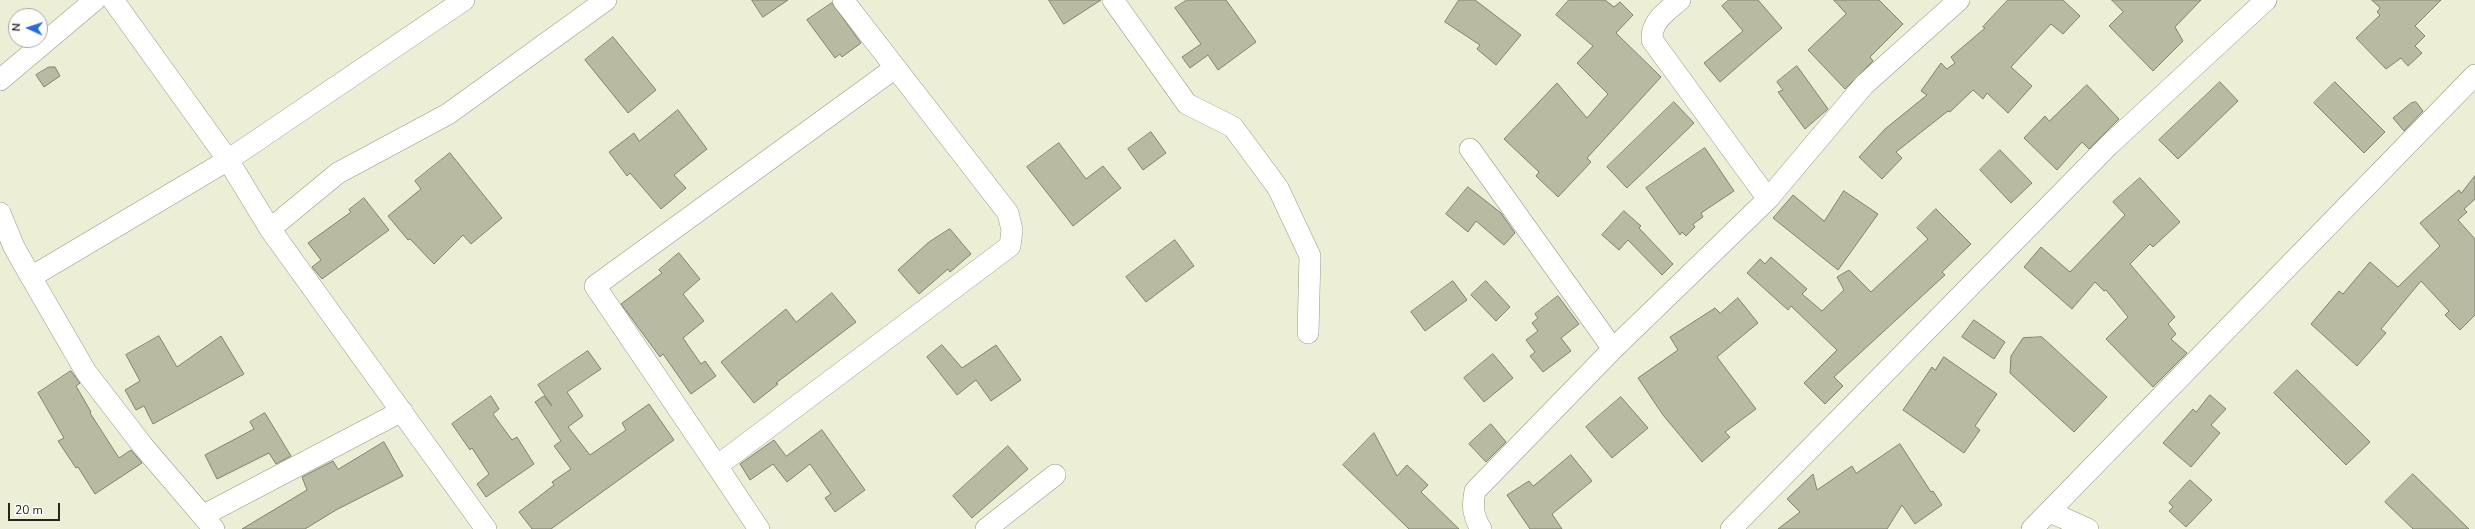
<!DOCTYPE html>
<style>
body{margin:0}
#map{position:relative;width:2475px;height:529px;overflow:hidden;background:#eceed5;font-family:"Nunito Sans",sans-serif}
canvas{display:block}
.north{position:absolute;left:8px;top:8px;width:40px;height:40px;box-sizing:border-box;background:#fff;border:1px solid #a8a8a5;border-radius:50%;rotate:273deg;font-size:11px;font-weight:700;line-height:16px;text-align:center;color:#26261d}
.north::after{content:'';display:block;margin:auto;width:14px;height:18px;background:#2b6ad7;clip-path:polygon(50% 0,100% 100%,50% 72%,0 100%)}
.scale{position:absolute;left:8px;top:503px;width:52px;height:18px;box-sizing:border-box;border:2px solid #26261d;border-top:0;padding-left:5px;font-size:12px;line-height:14px;white-space:nowrap;color:#26261d;-webkit-text-stroke:3px #fff;paint-order:stroke}
</style>
<div id="map">
<canvas width="2475" height="529"></canvas>
<div class="north">N</div>
<div class="scale">20 m</div>
</div>
<script>
const ctx = document.querySelector('canvas').getContext('2d');
ctx.lineJoin = 'round';
function paint(path, color) { ctx.fillStyle = color; ctx.fill(path, 'evenodd'); }
function strokePath(path, color, width, dash) { ctx.strokeStyle = color; ctx.lineWidth = width; ctx.lineCap = dash ? 'butt' : 'round'; ctx.setLineDash(dash || []); ctx.stroke(path); }
const building = new Path2D(`
 M 752,0 L 788,0 L 763,17 Z
 M 1049,0 L 1101,0 L 1064,24 Z
 M 1187,0 L 1226,0 L 1256,42 L 1218,70 L 1208,55 L 1190,68 L 1182,57 L 1201,44 L 1175,8 Z
 M 1459,0 L 1475,0 L 1521,35 L 1496,65 L 1477,49 L 1480,45 L 1445,22 Z
 M 1569,0 L 1605,0 L 1614,7 L 1620,2 L 1633,15 L 1616,33 L 1661,77 L 1587,158 L 1591,162 L 1558,197 L 1536,176 L 1539,172 L 1504,139 L 1557,83 L 1587,118 L 1608,94 L 1577,63 L 1593,46 L 1556,15 Z
 M 1729,0 L 1758,0 L 1782,28 L 1720,82 L 1704,63 L 1743,31 L 1722,6 Z
 M 1834,0 L 1879,0 L 1903,24 L 1870,57 L 1873,61 L 1845,89 L 1808,50 L 1846,14 Z
 M 2008,0 L 2063,0 L 2080,16 L 2063,34 L 2051,24 L 2011,67 L 2032,86 L 2008,113 L 1987,93 L 1983,99 L 1973,90 L 1950,112 L 1948,111 L 1896,152 L 1902,158 L 1882,179 L 1859,157 L 1885,129 L 1927,95 L 1921,91 L 1941,63 L 1947,69 L 1955,63 L 1951,57 L 1985,28 L 1983,27 Z
 M 2112,0 L 2201,0 L 2175,27 L 2183,41 L 2153,71 L 2109,26 L 2123,12 Z
 M 2372,0 L 2441,0 L 2415,26 L 2425,36 L 2415,46 L 2422,53 L 2408,66 L 2401,58 L 2386,69 L 2356,38 L 2380,15 L 2377,12 L 2380,8 Z
 M 832,3 L 861,43 L 842,57 L 840,54 L 835,58 L 807,20 Z
 M 613,37 L 656,90 L 628,113 L 585,60 Z
 M 1797,66 L 1828,109 L 1805,129 L 1778,92 L 1783,90 L 1777,82 Z
 M 49,67 L 55,67 L 60,76 L 44,87 L 36,75 Z
 M 2220,82 L 2238,101 L 2178,159 L 2159,140 Z
 M 2335,82 L 2385,132 L 2364,153 L 2314,103 Z
 M 2087,85 L 2119,119 L 2089,149 L 2082,142 L 2057,170 L 2024,138 L 2045,116 L 2049,121 Z
 M 1674,102 L 1694,123 L 1627,188 L 1607,167 Z
 M 2416,102 L 2423,111 L 2404,131 L 2393,118 L 2411,103 Z
 M 678,110 L 707,149 L 674,175 L 686,188 L 661,209 L 630,173 L 627,176 L 609,152 L 634,133 L 639,141 Z
 M 1151,132 L 1166,153 L 1143,170 L 1128,149 Z
 M 1059,143 L 1086,179 L 1103,166 L 1121,188 L 1073,226 L 1027,167 Z
 M 1705,148 L 1734,191 L 1701,213 L 1703,217 L 1693,224 L 1695,227 L 1686,236 L 1682,232 L 1680,235 L 1646,188 Z
 M 2000,150 L 2032,183 L 2011,203 L 1980,170 Z
 M 450,153 L 502,218 L 471,244 L 463,235 L 434,264 L 410,239 L 408,240 L 388,216 L 421,189 L 415,181 Z
 M 2475,176 L 2475,199 L 2464,209 L 2467,212 L 2458,220 L 2475,239 L 2475,315 L 2460,330 L 2445,315 L 2449,311 L 2421,281 L 2381,329 L 2386,333 L 2357,366 L 2311,324 L 2339,291 L 2343,294 L 2370,262 L 2398,287 L 2440,246 L 2420,223 L 2459,190 L 2461,193 Z
 M 2140,178 L 2180,222 L 2153,247 L 2150,244 L 2130,264 L 2175,317 L 2168,324 L 2176,334 L 2171,339 L 2187,353 L 2153,387 L 2106,339 L 2128,317 L 2106,290 L 2104,291 L 2095,282 L 2072,309 L 2024,267 L 2041,247 L 2070,272 L 2125,215 L 2113,202 Z
 M 1468,187 L 1501,213 L 1515,233 L 1504,245 L 1476,221 L 1468,232 L 1446,214 Z
 M 1844,191 L 1878,214 L 1838,270 L 1773,218 L 1793,195 L 1824,221 Z
 M 364,198 L 389,230 L 322,279 L 312,267 L 321,260 L 308,243 L 351,212 L 349,210 Z
 M 1936,209 L 1971,244 L 1942,272 L 1945,275 L 1834,377 L 1843,386 L 1825,404 L 1804,383 L 1837,350 L 1791,306 L 1788,310 L 1747,273 L 1760,259 L 1765,264 L 1771,257 L 1807,289 L 1802,294 L 1822,311 L 1844,290 L 1837,277 L 1849,270 L 1871,292 L 1928,239 L 1917,228 Z
 M 1624,211 L 1641,226 L 1639,228 L 1673,264 L 1662,275 L 1628,240 L 1619,250 L 1602,235 Z
 M 950,229 L 971,254 L 950,272 L 948,269 L 919,294 L 898,270 L 929,242 Z
 M 1175,240 L 1194,266 L 1146,302 L 1126,277 Z
 M 679,253 L 700,279 L 683,294 L 704,321 L 683,338 L 701,364 L 705,361 L 716,376 L 691,394 L 663,354 L 660,357 L 621,304 L 662,273 L 659,270 Z
 M 1453,281 L 1467,300 L 1425,331 L 1411,312 Z
 M 1486,281 L 1510,307 L 1496,321 L 1471,295 Z
 M 832,293 L 856,322 L 776,383 L 778,384 L 754,403 L 721,362 L 786,309 L 796,322 Z
 M 1558,296 L 1579,324 L 1561,338 L 1571,351 L 1543,372 L 1530,356 L 1535,352 L 1526,340 L 1538,331 L 1532,323 L 1538,318 L 1535,314 Z
 M 1738,298 L 1758,323 L 1717,357 L 1756,409 L 1725,432 L 1730,437 L 1702,462 L 1663,415 L 1638,378 L 1678,350 L 1670,337 L 1715,308 L 1720,313 Z
 M 1974,320 L 2005,342 L 1994,359 L 1962,337 Z
 M 159,336 L 177,367 L 221,336 L 244,374 L 153,424 L 144,406 L 136,410 L 125,390 L 140,381 L 126,355 Z
 M 2042,337 L 2107,397 L 2074,432 L 2010,373 L 2011,356 L 2023,338 Z
 M 942,345 L 962,368 L 996,345 L 1021,380 L 991,401 L 976,380 L 957,395 L 927,357 Z
 M 588,351 L 601,369 L 567,392 L 583,416 L 568,427 L 590,455 L 626,430 L 622,423 L 649,404 L 674,440 L 551,529 L 532,529 L 519,512 L 554,485 L 552,482 L 571,469 L 554,446 L 561,441 L 535,402 L 544,396 L 552,406 L 538,385 Z
 M 1493,354 L 1513,378 L 1484,402 L 1464,378 Z
 M 1944,357 L 1997,394 L 1975,426 L 1980,430 L 1964,453 L 1903,410 L 1932,367 L 1935,370 Z
 M 2297,370 L 2370,442 L 2346,465 L 2274,393 Z
 M 71,371 L 80,383 L 76,386 L 91,412 L 90,413 L 119,458 L 131,450 L 142,463 L 95,494 L 78,467 L 76,468 L 58,441 L 64,438 L 38,393 Z
 M 2210,395 L 2226,409 L 2211,425 L 2220,433 L 2191,467 L 2163,443 L 2193,409 L 2196,412 Z
 M 491,396 L 499,409 L 493,414 L 512,440 L 517,437 L 534,464 L 486,497 L 477,484 L 489,474 L 472,448 L 470,450 L 452,424 Z
 M 1621,397 L 1648,428 L 1612,458 L 1586,427 Z
 M 265,413 L 291,456 L 276,464 L 269,453 L 217,479 L 205,455 L 254,429 L 250,422 Z
 M 1491,424 L 1506,442 L 1486,462 L 1469,444 Z
 M 822,430 L 865,490 L 835,512 L 825,498 L 831,494 L 810,464 L 787,482 L 773,464 L 750,480 L 740,464 L 774,440 L 786,456 Z
 M 1374,433 L 1397,476 L 1407,465 L 1428,485 L 1421,492 L 1459,529 L 1409,529 L 1343,465 Z
 M 384,442 L 403,476 L 336,510 L 305,529 L 242,529 L 307,490 L 302,477 L 333,461 L 338,469 Z
 M 1900,444 L 1931,492 L 1933,491 L 1942,505 L 1915,524 L 1902,505 L 1887,529 L 1778,529 L 1800,512 L 1787,499 L 1813,474 L 1817,490 L 1852,466 L 1856,473 Z
 M 1008,446 L 1028,469 L 972,518 L 953,496 Z
 M 1571,455 L 1592,481 L 1552,514 L 1562,529 L 1530,529 L 1507,495 L 1529,481 L 1533,486 Z
 M 2413,474 L 2469,529 L 2413,529 L 2385,502 Z
 M 2190,480 L 2212,500 L 2186,527 L 2169,511 L 2173,507 L 2169,503 Z`);
paint(building, '#b8baa2');
strokePath(building, '#82836c', 1);
const minor = new Path2D(`
 M 113,0 L 228,160 L 270,229 L 486,529
 M 1113,0 L 1187,104 L 1233,127 L 1278,188 L 1310,256 L 1308,333
 M 0,80 L 95,0
 M 1470,149 L 1613,349
 M 1768,199 L 1864,85 L 1959,0
 M 0,213 L 14,247 L 31,277
 M 270,229 L 338,173 L 448,114 L 606,0
 M 717,466 L 595,286 L 895,68
 M 2050,512 L 2088,529
 M 204,515 L 402,411
 M 214,529 L 143,446 L 86,372 L 31,277 L 228,160 L 464,0
 M 759,529 L 717,466 L 1010,246 L 1012,230 L 1008,213 L 843,0
 M 986,529 L 1055,475
 M 1481,529 C 1473,516 1472,506 1475,491 L 1613,349 L 1768,199 L 1652,40 C 1651,21 1666,12 1680,0
 M 1731,529 L 2109,145 L 2266,0
 M 2032,529 L 2475,75`);
strokePath(minor, '#989a82', 22);
strokePath(minor, '#fff', 21);
</script>
